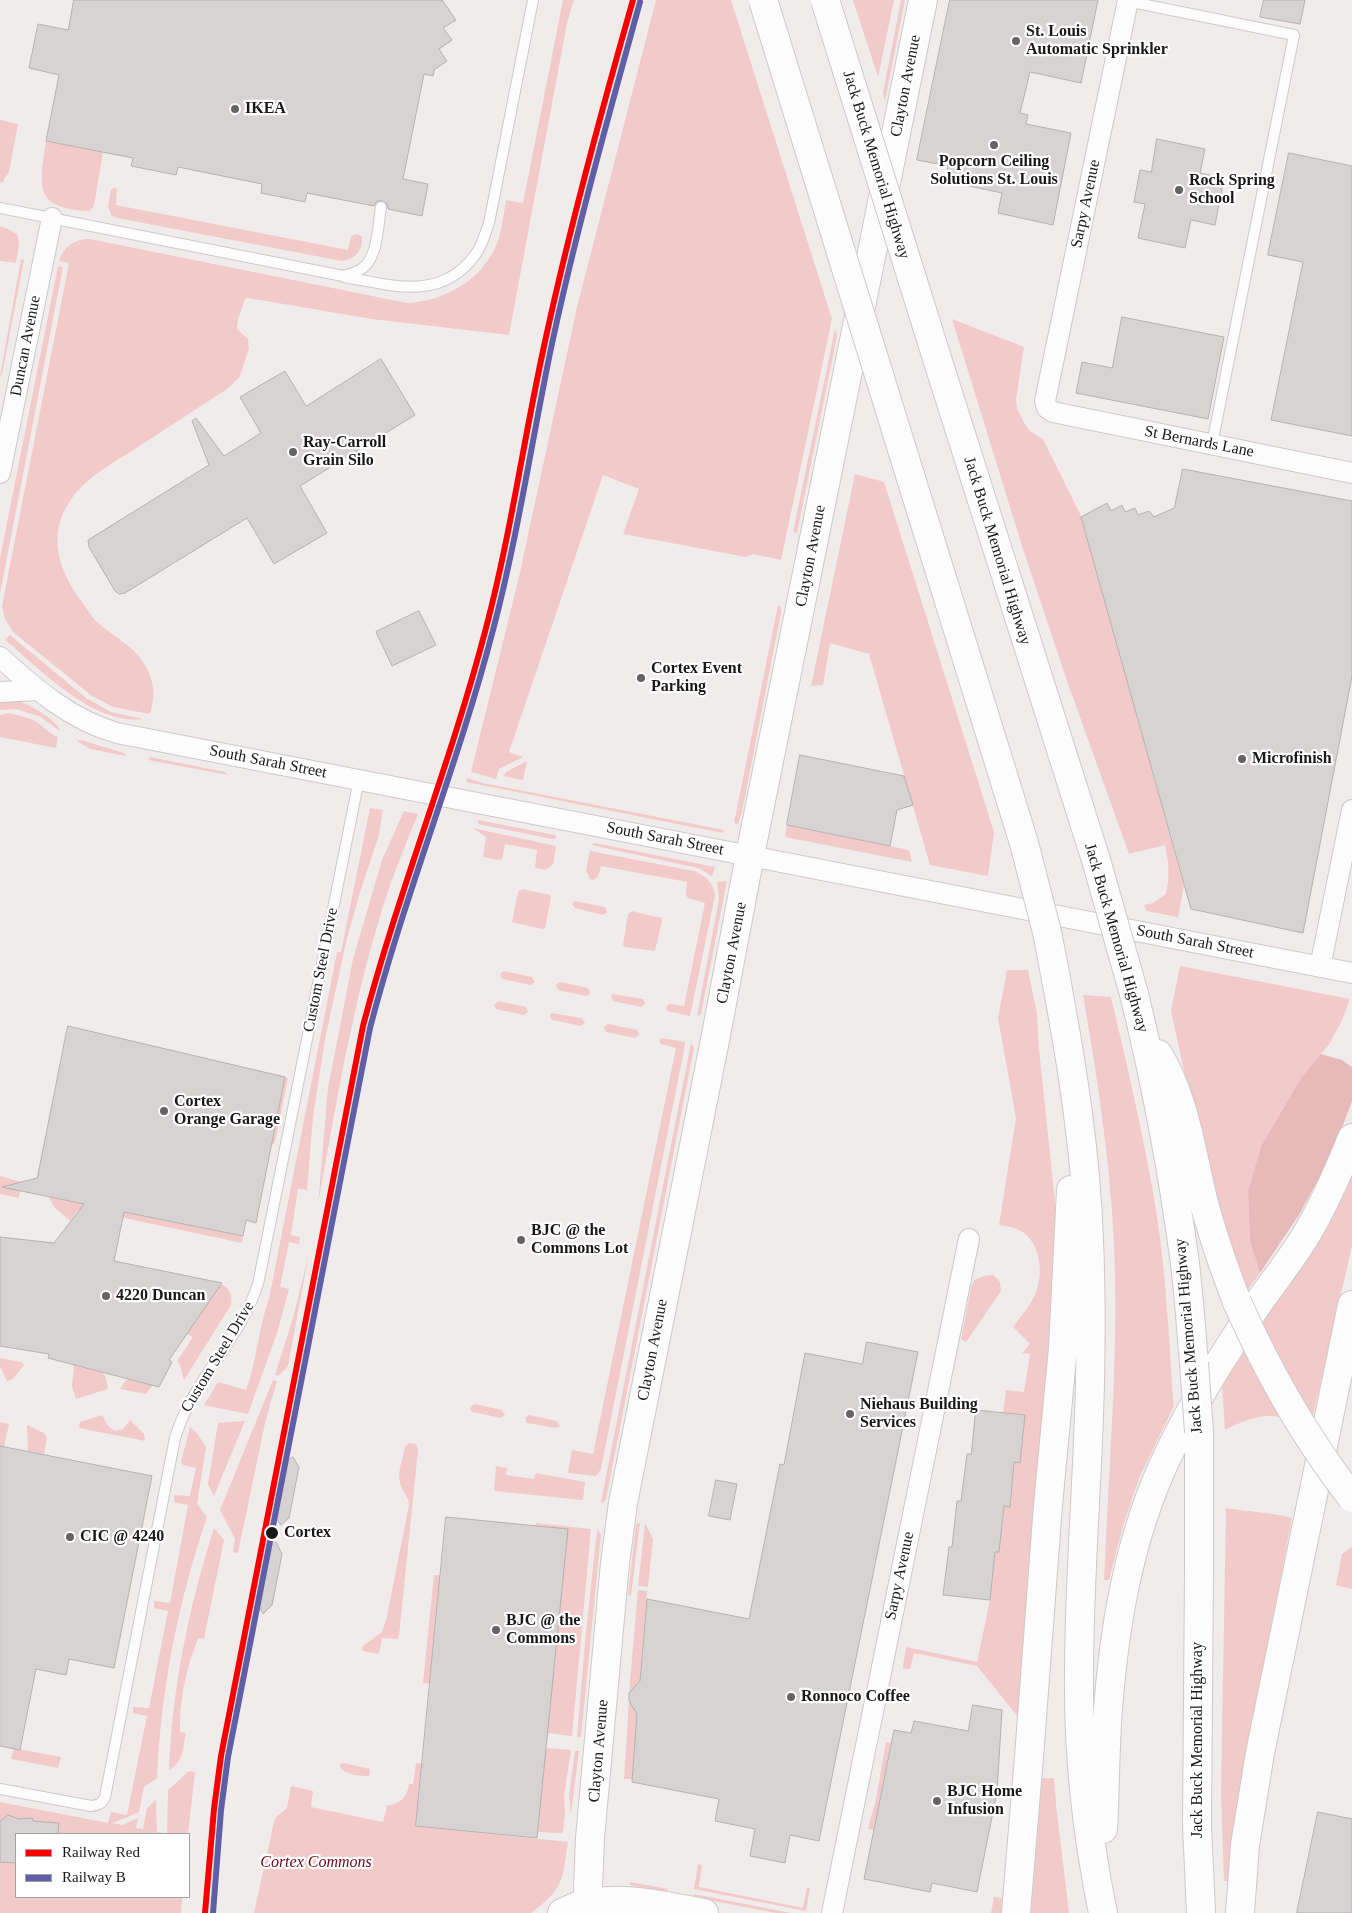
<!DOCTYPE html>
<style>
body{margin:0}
#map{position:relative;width:1352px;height:1913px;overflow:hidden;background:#f1ecec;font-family:Georgia,serif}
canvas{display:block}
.legend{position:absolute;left:15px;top:1833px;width:175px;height:65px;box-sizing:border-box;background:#fff;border:1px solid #a3a2a2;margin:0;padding:6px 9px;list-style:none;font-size:15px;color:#191717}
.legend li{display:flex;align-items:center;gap:10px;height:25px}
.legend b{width:25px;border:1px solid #a3a2a2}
</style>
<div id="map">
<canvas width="1352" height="1913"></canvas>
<ul class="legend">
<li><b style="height:6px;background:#f80000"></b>Railway Red</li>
<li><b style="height:6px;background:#5f5fa8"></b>Railway B</li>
</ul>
</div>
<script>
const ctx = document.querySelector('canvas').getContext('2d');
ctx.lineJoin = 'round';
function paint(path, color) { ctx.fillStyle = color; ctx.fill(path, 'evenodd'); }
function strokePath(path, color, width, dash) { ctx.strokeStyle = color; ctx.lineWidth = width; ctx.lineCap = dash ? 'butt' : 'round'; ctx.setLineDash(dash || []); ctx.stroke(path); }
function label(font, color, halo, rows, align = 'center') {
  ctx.font = font + ' Georgia,serif'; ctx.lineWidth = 4.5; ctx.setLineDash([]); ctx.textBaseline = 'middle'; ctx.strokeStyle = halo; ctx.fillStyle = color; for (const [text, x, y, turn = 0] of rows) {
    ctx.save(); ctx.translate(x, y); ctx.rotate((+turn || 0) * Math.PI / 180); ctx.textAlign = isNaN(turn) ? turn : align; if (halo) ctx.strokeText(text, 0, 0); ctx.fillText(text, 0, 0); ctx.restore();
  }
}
paint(new Path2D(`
 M 563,0 L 574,0 L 567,23 L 509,335 L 372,319 L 248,298 L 245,299 L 238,319 L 237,329 L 248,339 L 249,349 L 239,378 L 227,389 C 197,408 168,428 138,447 C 115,462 89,475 72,498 C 45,535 59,573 85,606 C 89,612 93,619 99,624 C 106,630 116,636 123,642 C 147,659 160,685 150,714 L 113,707 L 92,696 L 13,632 L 5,619 L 2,606 L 69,263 L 59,261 C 64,246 74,239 90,239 L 407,303 C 446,301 486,278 499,238 C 502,226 504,213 506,200 L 523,203 Z
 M 656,0 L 731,0 L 832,319 L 781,560 L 753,554 L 746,557 L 623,534 L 639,489 L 603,475 L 509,752 L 523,757 L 499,769 L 496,779 L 471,772 L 519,577 L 577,307 Z
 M 853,0 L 894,0 L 878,77 Z
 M 901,0 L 905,0 L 885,101 L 883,93 Z
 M 0,120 L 18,124 L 9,172 L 2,183 L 0,182 Z
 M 46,141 L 103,152 L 94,206 L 90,211 C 33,209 39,186 46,141 Z
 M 114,188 L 117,188 L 116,205 L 348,250 L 351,237 L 353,235 L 358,234 L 362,237 C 363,251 355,259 342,261 L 117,218 L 112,216 L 108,207 L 111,190 Z
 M 0,226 L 8,229 L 17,234 L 19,244 L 16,263 L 0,261 Z
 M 21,259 L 24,260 L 2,374 L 0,376 Z
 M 58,266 L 63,267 L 0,594 L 0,558 Z
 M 952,319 L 1024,347 L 1016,399 L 1017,409 L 1026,426 L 1030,431 L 1043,439 L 1081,516 L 1184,886 L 1178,917 L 1146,911 L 1144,905 L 1153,903 L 1166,894 C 1170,876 1169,863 1165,845 L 1129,854 L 1067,681 L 1022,546 Z
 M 835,329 L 837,336 L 797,533 L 793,532 Z
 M 855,474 L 884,482 L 994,832 L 988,876 L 930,865 L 869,654 L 830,643 L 823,685 L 811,686 Z
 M 778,605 L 781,607 L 781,613 L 742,812 L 738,824 L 734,823 Z
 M 10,635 L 86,698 L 111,712 L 143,719 C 94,726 40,669 5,640 Z
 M 16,700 C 28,704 57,719 60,731 L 39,716 L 15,709 L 0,710 L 0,701 Z
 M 8,713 C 18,715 28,717 37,722 C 44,727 49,734 58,737 L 56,748 L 0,737 L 0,715 Z
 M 81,740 L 124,753 L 126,756 L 90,749 L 77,741 Z
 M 150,757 L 225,772 L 228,775 L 148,760 Z
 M 527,761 L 523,780 L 503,776 L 506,772 Z
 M 467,778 L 483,783 L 724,830 L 723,833 L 466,782 Z
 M 370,808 L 383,810 L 379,835 L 361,889 L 347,938 L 325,1039 L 313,1117 L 307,1190 L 298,1189 L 291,1235 L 300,1237 L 299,1244 L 289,1242 L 280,1287 L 289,1289 L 277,1333 L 248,1414 L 204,1405 L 218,1382 L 246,1390 C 257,1361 258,1329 269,1299 L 337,952 L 341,952 Z
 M 404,811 L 418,814 C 405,846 392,877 382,910 C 352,1006 336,1106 318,1204 L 328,1088 L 353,959 L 382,860 Z
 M 478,820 L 555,835 L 557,838 L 552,839 L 478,824 Z
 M 787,825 L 909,850 L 912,862 L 785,837 Z
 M 473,828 L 556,846 L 553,864 L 546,870 L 535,868 L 537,850 L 505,844 L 502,859 L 498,860 L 483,857 L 486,837 Z
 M 595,843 L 715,867 L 712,876 L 698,868 L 591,845 Z
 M 590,851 L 694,871 C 706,876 714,883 715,896 L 690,1016 L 668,1011 L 666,1008 L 669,1004 L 684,1006 L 705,903 L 688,898 L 686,895 L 687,882 L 601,866 L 598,877 L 593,880 L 590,879 L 586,870 Z
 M 727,881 L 701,1014 L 697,1016 L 719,899 L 717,882 Z
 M 522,889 L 550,895 L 551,898 L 545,928 L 542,929 L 512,922 L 518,892 Z
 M 574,901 L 605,907 L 607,912 L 603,915 L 575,908 L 572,904 Z
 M 632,911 L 661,918 L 662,921 L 655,951 L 625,947 L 623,945 L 628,914 Z
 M 1180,966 L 1350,999 L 1342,1020 L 1330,1043 L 1301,1078 L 1261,1146 L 1248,1191 L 1250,1241 L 1260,1273 L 1246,1292 L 1208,1181 L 1171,1011 Z
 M 1007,970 L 1028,970 L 1037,1014 L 1039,1049 L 1055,1202 L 1057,1265 L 1019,1718 L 977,1666 L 914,1653 L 910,1669 L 903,1669 L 903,1666 L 906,1647 L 977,1662 L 990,1600 L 995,1552 L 999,1552 L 1004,1506 L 1010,1507 L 1014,1462 L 1020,1462 L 1025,1415 L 1003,1413 L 1006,1390 L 1024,1392 L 1030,1354 L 1022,1353 L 1030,1344 L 1013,1327 C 1020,1317 1030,1306 1035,1295 C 1043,1276 1042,1247 1024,1233 C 1017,1228 1008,1226 999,1225 L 1016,1118 L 998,1018 Z
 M 504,971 L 532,977 L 535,982 L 531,985 L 502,979 L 500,974 Z
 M 560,982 L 588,988 L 590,993 L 587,996 L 558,990 L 556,985 Z
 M 612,994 L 643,999 L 645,1004 L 641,1007 L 613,1001 L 611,997 Z
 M 1083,995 L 1111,997 C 1128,1069 1145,1142 1157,1216 C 1166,1276 1169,1337 1173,1398 L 1174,1406 L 1140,1476 L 1123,1526 L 1109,1580 L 1104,1580 C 1108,1478 1117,1376 1115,1274 C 1113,1180 1099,1087 1083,995 Z
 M 498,1001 L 526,1007 L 528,1012 L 524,1015 L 496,1009 L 494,1005 Z
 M 551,1013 L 582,1018 L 585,1023 L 581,1026 L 552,1020 L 550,1016 Z
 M 608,1024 L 637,1030 L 639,1035 L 635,1038 L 606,1032 L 604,1027 Z
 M 662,1038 L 685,1042 L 684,1050 L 601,1469 L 596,1476 L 568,1473 L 572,1450 L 593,1454 L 676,1048 L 661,1044 L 659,1040 Z
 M 691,1043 L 694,1048 L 606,1499 L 603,1503 L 601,1502 Z
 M 285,1077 L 288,1078 L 275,1143 L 271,1145 Z
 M 1352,1166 L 1352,1246 L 1312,1420 L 1259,1323 Z
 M 0,1176 L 22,1182 L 23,1191 L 20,1191 L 19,1198 L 0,1194 Z
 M 49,1197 L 243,1236 L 242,1243 L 82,1209 L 77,1211 L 70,1221 L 54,1207 Z
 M 309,1253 L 288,1366 L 278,1376 L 275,1375 L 293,1318 Z
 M 993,1275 L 1000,1282 L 1001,1291 L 966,1342 L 961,1339 L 971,1288 L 974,1280 L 984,1276 Z
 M 217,1282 C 229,1287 233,1293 231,1305 L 184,1380 L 180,1365 L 177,1361 L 193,1337 L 187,1334 Z
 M 1245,1351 L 1279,1417 C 1262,1413 1240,1422 1225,1430 L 1222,1385 Z
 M 0,1358 L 21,1362 L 24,1365 L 13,1379 L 7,1381 L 0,1366 Z
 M 74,1365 L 102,1372 L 106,1378 L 108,1389 L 76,1399 L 72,1386 Z
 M 129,1379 L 153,1385 L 146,1394 L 120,1389 L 125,1381 Z
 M 273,1380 L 277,1381 L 265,1423 L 238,1553 L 233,1552 L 235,1539 L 220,1510 Z
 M 474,1404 L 502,1410 L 505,1415 L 501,1418 L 472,1412 L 470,1408 Z
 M 102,1415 L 108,1426 L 115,1431 L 123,1429 L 130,1420 L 144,1434 L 145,1441 L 79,1428 L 80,1422 Z
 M 529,1415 L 557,1421 L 560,1426 L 556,1428 L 527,1423 L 525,1418 Z
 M 245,1421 L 214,1496 L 208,1484 L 218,1423 Z
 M 0,1422 L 9,1424 L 4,1447 L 0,1446 Z
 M 27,1425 L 44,1433 L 47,1438 L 44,1454 L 28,1451 Z
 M 190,1427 L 197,1433 L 206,1447 L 197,1504 L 207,1517 C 178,1602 161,1689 157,1778 L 144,1787 L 139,1812 L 113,1823 L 122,1825 L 138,1818 L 136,1828 L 143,1829 L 147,1808 L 156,1800 L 157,1832 L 167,1834 L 168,1790 L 189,1771 L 195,1772 L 188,1834 L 16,1834 L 16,1897 L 182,1897 L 181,1913 L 0,1913 L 0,1802 L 108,1823 L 111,1812 L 127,1815 L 147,1716 L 133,1713 L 133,1707 L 149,1708 L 168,1611 L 154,1608 L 154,1601 L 170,1603 L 188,1505 L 174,1502 L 174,1495 L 190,1496 L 196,1468 L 183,1465 L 181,1462 Z
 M 408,1443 L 416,1444 L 418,1450 L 399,1636 L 397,1639 L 382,1638 L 379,1654 L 363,1651 L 362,1649 L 363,1646 L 382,1632 L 387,1616 L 409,1505 C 409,1496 402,1492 400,1483 C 397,1473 403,1457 405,1447 Z
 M 496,1466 L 507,1468 L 506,1475 L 534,1479 L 536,1473 L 585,1482 L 583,1500 L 494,1491 Z
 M 1226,1508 C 1248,1512 1271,1512 1292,1518 L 1236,1809 L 1228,1881 L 1224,1881 L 1221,1792 Z
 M 536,1523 L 591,1529 L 572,1736 L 547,1733 Z
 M 640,1523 L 631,1596 L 628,1595 L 636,1524 Z
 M 645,1523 L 653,1539 L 648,1587 L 638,1586 Z
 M 214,1528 L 224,1540 L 204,1639 L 199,1638 L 197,1641 C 186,1670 179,1701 180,1732 L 186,1733 C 183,1747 183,1764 169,1770 C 172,1688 189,1607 214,1528 Z
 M 597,1530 L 601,1534 L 581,1737 L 577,1737 L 585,1642 Z
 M 1352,1547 L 1352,1589 L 1336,1585 L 1342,1554 Z
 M 434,1575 L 440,1575 L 430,1684 L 423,1683 Z
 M 638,1590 L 647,1591 L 639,1690 L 629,1693 Z
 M 629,1701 L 631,1704 L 638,1705 L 632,1779 L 624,1779 Z
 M 886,1742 L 891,1743 L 874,1830 L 868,1829 L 876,1799 Z
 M 14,1748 L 61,1757 L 58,1768 L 11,1759 Z
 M 546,1748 L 571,1750 L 564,1796 L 565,1813 L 563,1832 L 561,1833 L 537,1832 Z
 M 575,1751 L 579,1751 L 571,1814 L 569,1796 Z
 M 344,1763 L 370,1769 L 369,1776 C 360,1776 345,1775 340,1767 L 340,1764 Z
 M 416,1763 L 422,1764 L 416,1826 L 568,1842 C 562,1882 564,1888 531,1913 L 254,1913 L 274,1822 L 276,1817 L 287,1808 L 291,1786 L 313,1791 L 311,1807 L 383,1822 L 387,1806 C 400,1803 407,1798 409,1784 L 413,1784 Z
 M 1042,1778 L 1054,1778 L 1056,1804 L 1069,1913 L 1031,1913 Z
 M 698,1864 L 702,1865 L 699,1887 L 803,1908 L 807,1888 L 810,1888 L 806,1911 L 694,1889 Z
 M 630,1882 L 668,1889 L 667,1892 L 630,1885 Z
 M 694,1894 L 791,1913 L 776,1913 L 693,1897 Z
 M 994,1897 L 1002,1898 L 1001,1913 L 991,1913 Z`), '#f2cac9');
paint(new Path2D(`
 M 1321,1054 L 1342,1060 L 1352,1067 L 1352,1101 L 1343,1125 L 1320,1176 L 1299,1215 L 1260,1273 L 1250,1241 L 1248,1191 L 1261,1146 L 1301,1078 Z`), '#e7b9b8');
const building = new Path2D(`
 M 74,0 L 442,0 L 456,20 L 443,28 L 452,40 L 439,49 L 447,61 L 434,70 L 433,76 L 424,74 L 403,179 L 428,184 L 422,216 L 388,209 L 387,204 L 381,200 L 376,202 L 374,206 L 307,193 L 305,202 L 261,193 L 262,184 L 178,167 L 176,175 L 131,166 L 133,158 L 46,141 L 59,75 L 29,68 L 38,24 L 68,30 Z
 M 950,0 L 1098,0 L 1081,83 L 1030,72 L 1020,113 L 1028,115 L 1026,124 L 1071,133 L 1053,225 L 998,213 L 1002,193 L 945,181 L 948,166 L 917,160 Z
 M 1264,0 L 1305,0 L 1300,24 L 1260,17 Z
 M 1157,139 L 1205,149 L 1200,173 L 1224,178 L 1215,225 L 1191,220 L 1185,248 L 1138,238 L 1145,204 L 1134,202 L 1140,170 L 1151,172 Z
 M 1289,153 L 1352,166 L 1352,436 L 1271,420 L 1303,262 L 1268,255 Z
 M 1122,317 L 1224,337 L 1208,419 L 1076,393 L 1082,362 L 1112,368 Z
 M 381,359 L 415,415 L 300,486 L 327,533 L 274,564 L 247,518 L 125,593 L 119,594 L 115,591 L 89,547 L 88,540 L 209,465 L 192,421 L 196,418 L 224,456 L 261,433 L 240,397 L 285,371 L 306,406 Z
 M 1183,469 L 1352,501 L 1352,676 L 1303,933 L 1191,909 L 1081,517 L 1107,503 L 1111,511 L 1122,505 L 1125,512 L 1135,508 L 1138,515 L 1149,511 L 1154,517 L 1174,508 Z
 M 419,611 L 436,645 L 392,666 L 376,632 Z
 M 800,755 L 904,776 L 913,805 L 897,810 L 890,846 L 787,825 Z
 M 68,1026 L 285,1077 L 256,1223 L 246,1220 L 243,1236 L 124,1212 L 114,1261 L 222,1283 L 169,1360 L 172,1362 L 159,1387 L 48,1358 L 49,1354 L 0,1346 L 0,1237 L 54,1243 L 84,1204 L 2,1187 L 37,1178 Z
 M 867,1342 L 918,1352 L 819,1841 L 790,1835 L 785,1863 L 750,1856 L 755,1829 L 715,1821 L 719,1799 L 632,1782 L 637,1714 L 629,1701 L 629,1693 L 640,1681 L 647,1599 L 749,1619 L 780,1464 L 784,1465 L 805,1353 L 862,1364 Z
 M 976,1410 L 1025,1415 L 1020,1463 L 1014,1462 L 1010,1507 L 1004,1506 L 999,1552 L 995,1552 L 990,1600 L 943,1595 L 949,1547 L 952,1547 L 957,1501 L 961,1501 L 967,1454 L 971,1454 Z
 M 0,1446 L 152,1476 L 114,1668 L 69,1659 L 66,1675 L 36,1669 L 20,1750 L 0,1746 Z
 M 293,1457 L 299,1467 L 289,1518 L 281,1525 L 273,1514 L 283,1465 Z
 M 716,1480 L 737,1484 L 730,1520 L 709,1516 Z
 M 446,1517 L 568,1529 L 537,1838 L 416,1826 Z
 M 276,1542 L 282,1554 L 272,1605 L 263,1614 L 257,1602 L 267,1551 Z
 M 973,1705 L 1002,1710 L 997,1792 L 977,1892 L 932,1883 L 930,1892 L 864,1879 L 894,1730 L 911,1733 L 914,1721 L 968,1731 Z
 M 1318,1812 L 1352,1819 L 1352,1913 L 1297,1913 Z
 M 8,1815 L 19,1819 L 32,1818 L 33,1821 L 59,1823 L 58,1834 L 16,1834 L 16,1863 L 0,1862 L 0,1822 Z`);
paint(building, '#d7d3d3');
strokePath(building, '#b4b1b1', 1);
const lane = new Path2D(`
 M 1127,1 L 1294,35 L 1212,444
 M 0,208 L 343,276 C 350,274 359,272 365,266 C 378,253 378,225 381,207
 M 344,277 C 391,285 441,302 475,255 C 482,246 485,234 489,223 L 533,0
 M 0,1789 L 91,1806 C 98,1805 102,1804 105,1797 L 175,1438 C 192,1381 240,1340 258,1284 L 359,779`);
const street = new Path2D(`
 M 1128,0 L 1045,401 L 1047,408 L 1053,412 L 1352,473
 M 0,473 L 52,218
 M 0,657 C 35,689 71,720 117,733 L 1352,973
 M 0,692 L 37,690
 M 1320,967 L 1352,810
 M 832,1913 L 969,1239`);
const secondary = new Path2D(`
 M 562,1913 C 570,1909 579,1905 587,1903 C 626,1896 666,1906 704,1913
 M 587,1913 L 590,1838 L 615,1563 L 623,1503 L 716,1035 L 750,855 L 923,0`);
const highway = new Path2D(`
 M 941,371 L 1096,860
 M 910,475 L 1024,843
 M 1056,979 C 1072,1065 1086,1153 1089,1240 C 1091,1287 1091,1335 1090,1382 C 1088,1479 1079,1577 1079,1674 C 1078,1754 1087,1835 1103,1913
 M 1134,994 C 1156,1083 1173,1173 1185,1264 C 1189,1297 1191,1330 1194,1363
 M 1158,1054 C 1185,1098 1191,1150 1203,1199 C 1212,1234 1224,1268 1237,1302
 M 1199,1432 L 1199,1572 L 1197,1825 L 1201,1913
 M 1103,1829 C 1105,1794 1105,1758 1107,1723 C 1113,1632 1128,1538 1168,1455 C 1193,1403 1227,1349 1259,1302 C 1274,1281 1289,1262 1303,1240 C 1323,1208 1338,1173 1352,1138
 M 1016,1913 L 1029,1757 L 1048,1505 L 1063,1348 L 1071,1190
 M 1240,1913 L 1245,1845 L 1260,1753 L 1352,1305`);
strokePath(lane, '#cdc9c9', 12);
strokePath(street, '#cdc9c9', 22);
strokePath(secondary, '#cdc9c9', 30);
strokePath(highway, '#cdc9c9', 30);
strokePath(lane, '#fdfcfc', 10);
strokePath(street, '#fdfcfc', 20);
strokePath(secondary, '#fdfcfc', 28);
strokePath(highway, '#fdfcfc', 28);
const highwayBridge = new Path2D(`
 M 763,0 L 910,475
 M 825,0 L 941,371
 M 1024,843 L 1047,932 L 1056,979
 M 1096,860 L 1134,994
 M 1237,1302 C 1269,1374 1304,1436 1352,1498
 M 1194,1363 L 1199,1432`);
strokePath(highwayBridge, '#cdc9c9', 30, []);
strokePath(highwayBridge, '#fdfcfc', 28);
strokePath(new Path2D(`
 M 205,1913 L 214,1809 L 221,1756 L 363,1026 C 398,892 451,763 486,628 C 510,537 523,444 543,351 C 568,233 600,116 633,0`), '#f80000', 6);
strokePath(new Path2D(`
 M 213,1913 L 221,1810 L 228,1757 L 370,1028 C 405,893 458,765 493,630 C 517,539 531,446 550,353 C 575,235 608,118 640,2`), '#5f5fa8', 6);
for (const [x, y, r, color] of [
 [1016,41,5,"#656262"],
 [235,109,5,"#656262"],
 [994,145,5,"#656262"],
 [1179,190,5,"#656262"],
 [293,452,5,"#656262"],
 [641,678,5,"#656262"],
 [1242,759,5,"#656262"],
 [164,1111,5,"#656262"],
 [521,1240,5,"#656262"],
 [106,1296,5,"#656262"],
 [850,1414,5,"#656262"],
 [272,1533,7,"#191717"],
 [70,1537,5,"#656262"],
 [496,1630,5,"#656262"],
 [791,1697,5,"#656262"],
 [937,1801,5,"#656262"]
]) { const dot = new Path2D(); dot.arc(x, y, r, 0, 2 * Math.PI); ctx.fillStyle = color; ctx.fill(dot); strokePath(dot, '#fff', 2); }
label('bold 16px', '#191717', '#fff', [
 ["St. Louis",1026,32],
 ["Automatic Sprinkler",1026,50],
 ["IKEA",245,109],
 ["Popcorn Ceiling",994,162,"center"],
 ["Solutions St. Louis",994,180,"center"],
 ["Rock Spring",1189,181],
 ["School",1189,199],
 ["Ray-Carroll",303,443],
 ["Grain Silo",303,461],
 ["Cortex Event",651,669],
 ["Parking",651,687],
 ["Microfinish",1252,759],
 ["Cortex",174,1102],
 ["Orange Garage",174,1120],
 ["BJC @ the",531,1231],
 ["Commons Lot",531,1249],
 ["4220 Duncan",116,1296],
 ["Niehaus Building",860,1405],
 ["Services",860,1423],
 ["CIC @ 4240",80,1537],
 ["BJC @ the",506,1621],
 ["Commons",506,1639],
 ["Ronnoco Coffee",801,1697],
 ["BJC Home",947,1792],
 ["Infusion",947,1810]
], 'left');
label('16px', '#191717', '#fff', [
 ["Clayton Avenue",906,86,-79],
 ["Jack Buck Memorial Highway",876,165,73],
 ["Sarpy Avenue",1086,204,-78],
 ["Duncan Avenue",26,346,-79],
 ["St Bernards Lane",1199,442,11],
 ["Jack Buck Memorial Highway",997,551,73],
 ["Clayton Avenue",811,556,-79],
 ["South Sarah Street",268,762,11],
 ["South Sarah Street",665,839,11],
 ["Jack Buck Memorial Highway",1116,938,74],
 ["South Sarah Street",1195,942,11],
 ["Clayton Avenue",732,953,-79],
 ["Custom Steel Drive",321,970,-79],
 ["Jack Buck Memorial Highway",1189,1336,-95],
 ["Clayton Avenue",653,1350,-79],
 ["Custom Steel Drive",218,1357,-59],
 ["Sarpy Avenue",900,1576,-78],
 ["Jack Buck Memorial Highway",1198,1740,-90],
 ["Clayton Avenue",599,1751,-85]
]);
label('bold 16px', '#191717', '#fff', [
 ["Cortex",284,1533]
], 'left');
label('italic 16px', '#6a0918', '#fff', [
 ["Cortex Commons",316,1863]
]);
</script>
